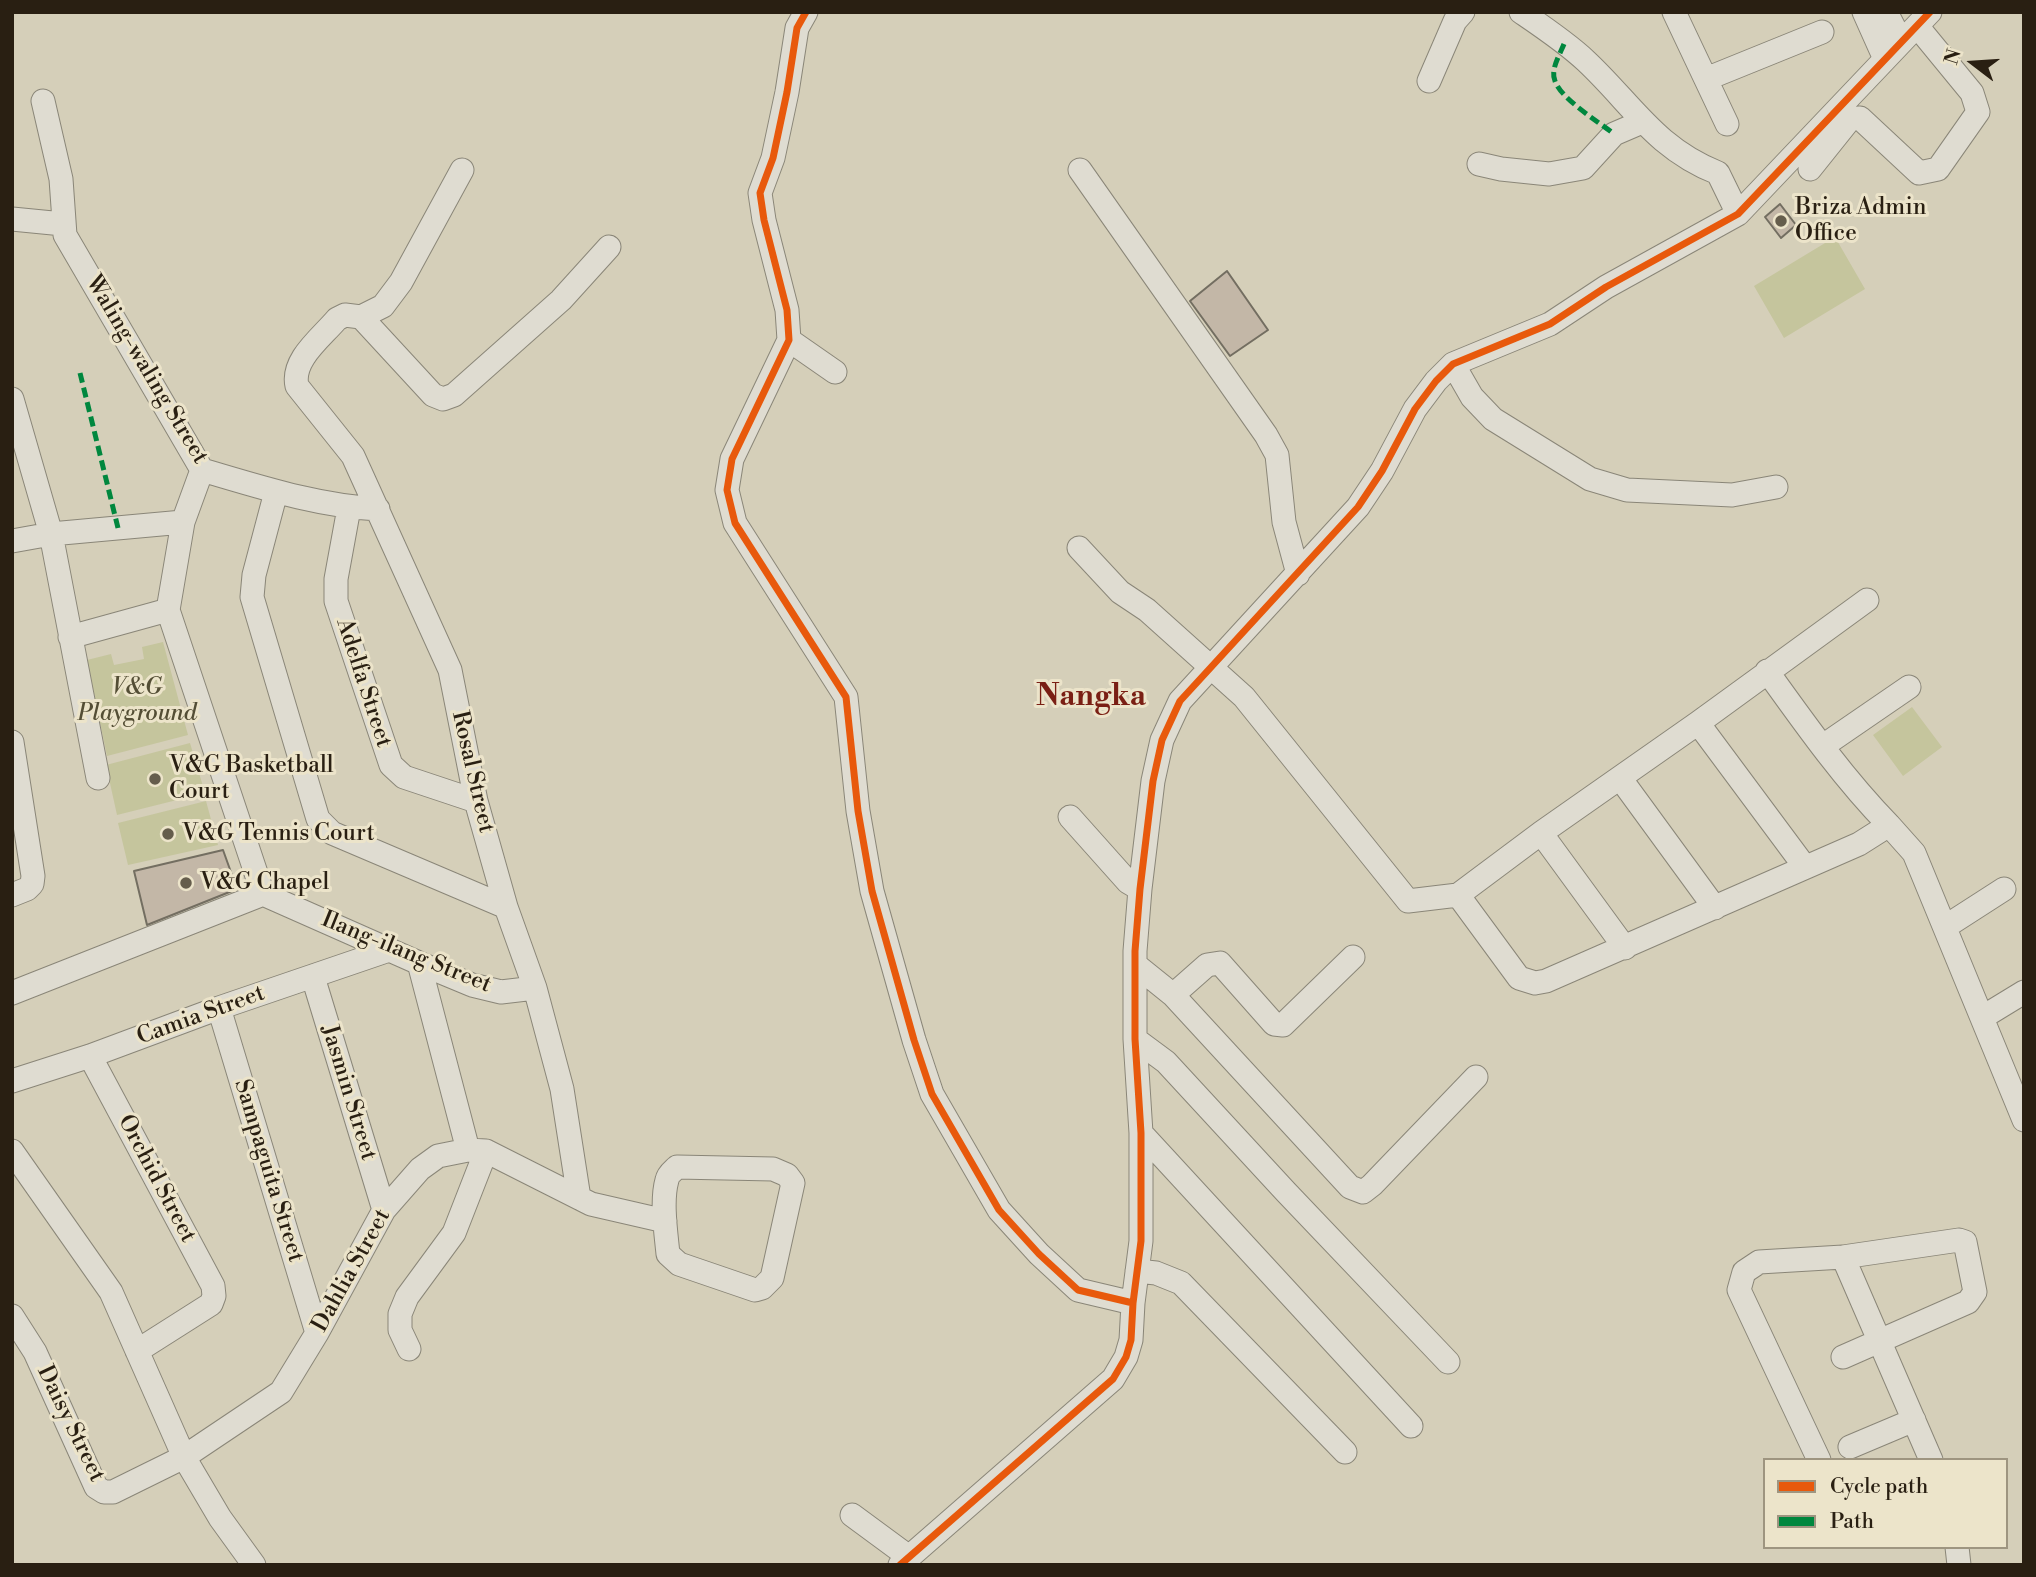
<!DOCTYPE html>
<style>
body{margin:0}
#map{position:relative;width:2036px;height:1577px;overflow:hidden;background:#d5cfb9;font-family:"Libre Bodoni",serif}
canvas{display:block}
.frame{position:absolute;inset:0;border:14px solid #291f12;pointer-events:none}
.legend{position:absolute;left:1763px;top:1458px;width:245px;height:91px;box-sizing:border-box;background:#ece4ca;border:2px solid #9e9580;margin:0;padding:9px 12px;list-style:none;font-size:21px;color:#291f12}
.legend li{display:flex;align-items:center;gap:14px;height:35px}
.legend b{width:35px;border:2px solid #9e9580}
.north{position:absolute;left:1938px;top:28px;width:70px;height:70px;-webkit-text-stroke:5px #ece4ca;paint-order:stroke;rotate:287deg;font-size:19px;font-weight:700;line-height:28px;text-align:center;color:#291f12}
.north::after{content:'';display:block;margin:auto;width:24px;height:32px;background:#291f12;clip-path:polygon(50% 0,100% 100%,50% 72%,0 100%)}
</style>
<div id="map">
<canvas width="2036" height="1577"></canvas>
<div class="frame"></div>
<ul class="legend">
<li><b style="height:9px;background:#e8590c"></b>Cycle path</li>
<li><b style="height:9px;background:#00873e"></b>Path</li>
</ul>
<div class="north">N</div>
</div>
<script>
const ctx = document.querySelector('canvas').getContext('2d');
ctx.lineJoin = 'round';
function paint(path, color) { ctx.fillStyle = color; ctx.fill(path, 'evenodd'); }
function strokePath(path, color, width, dash) { ctx.strokeStyle = color; ctx.lineWidth = width; ctx.lineCap = dash ? 'butt' : 'round'; ctx.setLineDash(dash || []); ctx.stroke(path); }
function label(font, color, halo, rows, align = 'center') {
  ctx.font = font + ' "Libre Bodoni",serif'; ctx.lineWidth = 6; ctx.setLineDash([]); ctx.textBaseline = 'middle'; ctx.strokeStyle = halo; ctx.fillStyle = color; for (const [text, x, y, turn = 0] of rows) {
    ctx.save(); ctx.translate(x, y); ctx.rotate((+turn || 0) * Math.PI / 180); ctx.textAlign = isNaN(turn) ? turn : align; if (halo) ctx.strokeText(text, 0, 0); ctx.fillText(text, 0, 0); ctx.restore();
  }
}
paint(new Path2D(`
 M 1835,237 L 1865,289 L 1784,338 L 1754,286 Z
 M 163,642 L 188,735 L 107,756 L 87,660 L 111,654 L 114,665 L 144,659 L 142,647 Z
 M 1912,707 L 1942,747 L 1903,776 L 1873,735 Z
 M 190,743 L 205,793 L 117,815 L 106,765 Z
 M 206,801 L 218,845 L 128,865 L 118,823 Z`), '#c5c59d');
const building = new Path2D(`
 M 1780,204 L 1796,225 L 1781,238 L 1765,217 Z
 M 1227,271 L 1268,330 L 1230,356 L 1190,301 Z
 M 223,850 L 237,889 L 147,925 L 134,871 Z`);
paint(building, '#c3b7a7');
strokePath(building, '#736e61', 2);
const minor = new Path2D(`
 M 806,12 L 797,28 L 787,92 L 773,158 L 760,193 L 764,220 L 787,310 L 789,340 L 732,459 L 727,490 L 735,523 L 846,697 L 858,811 L 872,891 L 914,1040 L 932,1094 L 999,1210 L 1039,1254 L 1078,1290 L 1133,1303
 M 1521,12 C 1543,27 1567,43 1586,61 C 1632,104 1655,148 1718,173 L 1738,214
 M 1674,12 L 1727,124
 M 1864,12 L 1885,59
 M 1886,12 L 1901,41
 M 1706,79 L 1822,32
 M 1429,81 L 1455,21 L 1463,12
 M 43,101 L 61,179 L 65,235 L 202,470 C 260,487 318,506 378,509
 M 1479,164 L 1501,169 L 1549,174 L 1583,168 L 1614,134 L 1642,122
 M 1810,169 L 1850,119 L 1860,118 L 1919,173 L 1938,169 L 1978,112 L 1972,93 L 1917,26
 M 462,170 L 401,282 L 383,306 L 361,317 L 345,315 L 337,319 C 321,338 291,360 297,386 L 353,456 L 450,670 L 476,801 L 506,907 L 535,988 L 562,1089 L 579,1198
 M 1080,170 L 1266,435 L 1277,455 L 1284,522 L 1298,574
 M 12,219 L 63,224
 M 361,317 L 433,395 L 443,399 L 454,395 L 561,300 L 609,247
 M 789,340 L 835,372
 M 1453,364 L 1472,397 L 1493,419 L 1590,479 L 1627,490 L 1732,495 L 1776,487
 M 12,399 L 51,534 L 98,778
 M 202,470 L 183,522 L 168,610 L 263,894 L 419,963 L 472,985 L 501,992 L 535,988
 M 276,492 L 254,575 L 252,597 L 318,819 L 332,833 L 506,907
 M 349,508 L 336,579 L 336,601 L 391,765 L 404,777 L 476,801
 M 12,541 L 51,534 L 183,522
 M 1079,548 L 1120,592 L 1147,610 L 1244,697 L 1408,901 L 1458,895 L 1541,833 L 1698,723 L 1867,600
 M 70,637 L 168,610
 M 1767,671 C 1805,724 1844,779 1889,825
 M 1698,723 L 1805,867
 M 12,742 L 33,876 L 32,884 L 27,889 L 12,895
 M 1823,746 L 1909,687
 M 1620,778 L 1715,908
 M 1070,817 L 1128,882 L 1140,889
 M 1541,833 L 1625,948
 M 1458,895 L 1519,978 L 1535,983 L 1546,981 L 1859,844 L 1889,825 L 1914,853 L 2024,1120
 M 1945,927 L 2004,889
 M 419,963 L 468,1150
 M 1137,966 L 1173,995 L 1350,1187 L 1363,1192 L 1372,1185 L 1476,1077
 M 313,977 L 384,1210
 M 12,993 L 263,894
 M 1173,995 L 1207,965 L 1220,963 L 1274,1024 L 1283,1025 L 1353,957
 M 219,1008 L 317,1333
 M 1983,1017 L 2024,992
 M 1135,1039 L 1166,1062 L 1286,1192 L 1448,1362
 M 90,1056 L 213,1286 L 214,1296 L 211,1304 L 137,1351
 M 12,1081 L 90,1056 L 219,1008 L 389,950
 M 1141,1133 L 1411,1426
 M 12,1151 L 111,1292 L 184,1457 L 220,1518 L 254,1565
 M 677,1167 L 773,1169 L 787,1175 L 793,1183 L 772,1278 L 762,1288 L 755,1290 L 679,1264 L 668,1254 C 666,1233 661,1201 667,1180 C 668,1174 673,1171 677,1167 Z
 M 1843,1257 L 1931,1460
 M 1137,1271 L 1156,1273 L 1181,1283 L 1345,1452
 M 12,1316 L 35,1352 L 96,1487 L 104,1492 L 113,1492 L 184,1457 L 281,1392 L 317,1333 L 384,1210 L 420,1169 L 438,1156 L 468,1150 L 486,1151 L 591,1204 L 665,1221
 M 409,1349 L 400,1330 L 400,1314 L 407,1297 L 454,1233 L 486,1151
 M 1850,1447 L 1914,1420
 M 1819,1460 L 1739,1290 L 1744,1272 L 1759,1262 L 1843,1257 L 1959,1240 L 1965,1242 L 1975,1292 L 1968,1302 L 1843,1357
 M 852,1515 L 909,1557
 M 1957,1547 L 1959,1565
 M 900,1565 L 1113,1379 L 1126,1357 L 1131,1340 L 1133,1303 L 1141,1241 L 1141,1133 L 1135,1039 L 1135,951 L 1140,889 L 1153,781 L 1162,740 L 1180,701 L 1358,507 L 1382,471 L 1415,409 L 1436,381 L 1453,364 L 1550,324 L 1606,287 L 1738,214 L 1930,12`);
strokePath(minor, '#8a8678', 25);
strokePath(minor, '#dfdcd1', 23);
strokePath(new Path2D(`
 M 1564,44 C 1560,54 1550,70 1555,81 C 1561,99 1599,122 1614,134
 M 80,373 L 118,528`), '#00873e', 5, [10, 5]);
strokePath(new Path2D(`
 M 806,12 L 797,28 L 787,92 L 773,158 L 760,193 L 764,220 L 787,310 L 789,340 L 732,459 L 727,490 L 735,523 L 846,697 L 858,811 L 872,891 L 914,1040 L 932,1094 L 999,1210 L 1039,1254 L 1078,1290 L 1133,1303
 M 900,1565 L 1113,1379 L 1126,1357 L 1131,1340 L 1133,1303 L 1141,1241 L 1141,1133 L 1135,1039 L 1135,951 L 1140,889 L 1153,781 L 1162,740 L 1180,701 L 1358,507 L 1382,471 L 1415,409 L 1436,381 L 1453,364 L 1550,324 L 1606,287 L 1738,214 L 1930,12`), '#e8590c', 7);
for (const [x, y, r, color] of [
 [1781,221,7,"#655d4c"],
 [155,779,7,"#655d4c"],
 [168,834,7,"#655d4c"],
 [186,883,7,"#655d4c"]
]) { const dot = new Path2D(); dot.arc(x, y, r, 0, 2 * Math.PI); ctx.fillStyle = color; ctx.fill(dot); strokePath(dot, '#ece4ca', 2.5); }
label('23px', '#291f12', '#ece4ca', [
 ["Briza Admin",1795,208],
 ["Office",1795,234],
 ["V&G Basketball",169,766],
 ["Court",169,792],
 ["V&G Tennis Court",182,834],
 ["V&G Chapel",200,883]
], 'left');
label('23px', '#291f12', '#ece4ca', [
 ["Waling-waling Street",146,370,59],
 ["Adelfa Street",363,683,72],
 ["Rosal Street",472,772,77],
 ["Ilang-ilang Street",406,953,22],
 ["Camia Street",201,1016,-20],
 ["Jasmin Street",348,1093,73],
 ["Sampaguita Street",268,1171,73],
 ["Orchid Street",156,1179,62],
 ["Dahlia Street",352,1271,-61],
 ["Daisy Street",70,1424,64]
]);
label('italic 23px', '#544e35', '#ece4ca', [
 ["V&G",137,688],
 ["Playground",137,714]
]);
label('bold 30px', '#7a1f14', '#ece4ca', [
 ["Nangka",1091,698]
]);
</script>
